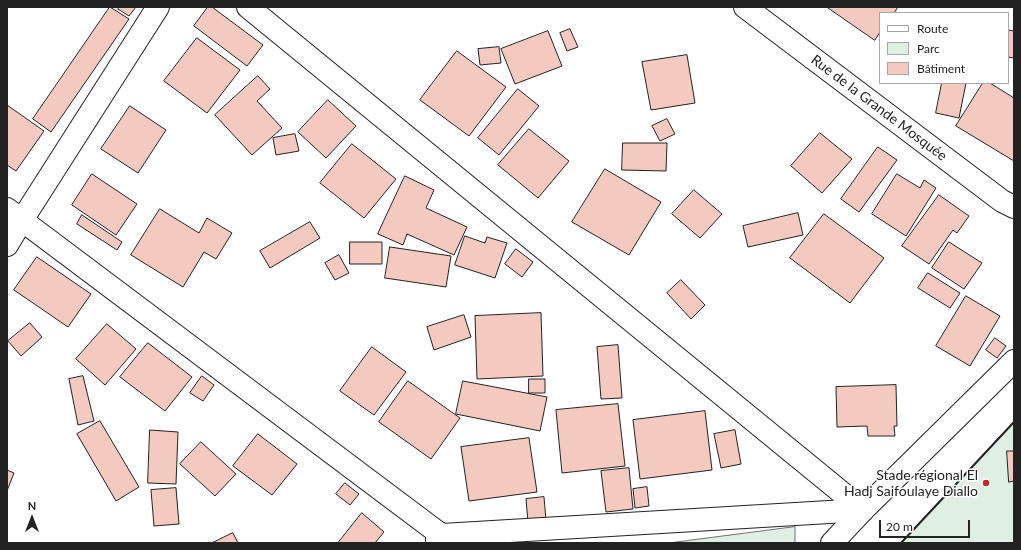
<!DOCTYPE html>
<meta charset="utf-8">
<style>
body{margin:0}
#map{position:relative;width:1021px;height:550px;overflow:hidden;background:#fff;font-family:Lato,sans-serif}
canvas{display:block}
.frame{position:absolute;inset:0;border:8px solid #222;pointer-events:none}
.legend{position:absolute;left:879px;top:12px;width:130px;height:72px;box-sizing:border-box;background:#fff;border:1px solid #a7a7a7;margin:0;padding:5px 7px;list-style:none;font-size:12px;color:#222}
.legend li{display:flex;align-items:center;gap:8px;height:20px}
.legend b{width:20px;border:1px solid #a7a7a7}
.north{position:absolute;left:12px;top:498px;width:40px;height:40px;-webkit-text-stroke:3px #fff;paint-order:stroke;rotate:0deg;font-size:11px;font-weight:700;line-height:16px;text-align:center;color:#222}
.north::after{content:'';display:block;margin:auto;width:14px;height:18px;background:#222;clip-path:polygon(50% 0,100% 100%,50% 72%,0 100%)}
.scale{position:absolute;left:879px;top:520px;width:91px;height:18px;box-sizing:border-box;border:2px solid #222;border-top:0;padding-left:5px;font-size:12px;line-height:14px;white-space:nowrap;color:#222;-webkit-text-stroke:3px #fff;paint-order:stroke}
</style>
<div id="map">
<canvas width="1021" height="550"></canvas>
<div class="frame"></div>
<ul class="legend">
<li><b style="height:5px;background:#fff"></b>Route</li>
<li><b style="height:11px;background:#e0efe3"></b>Parc</li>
<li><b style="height:11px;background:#f3c9c0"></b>Bâtiment</li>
</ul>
<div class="north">N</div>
<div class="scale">20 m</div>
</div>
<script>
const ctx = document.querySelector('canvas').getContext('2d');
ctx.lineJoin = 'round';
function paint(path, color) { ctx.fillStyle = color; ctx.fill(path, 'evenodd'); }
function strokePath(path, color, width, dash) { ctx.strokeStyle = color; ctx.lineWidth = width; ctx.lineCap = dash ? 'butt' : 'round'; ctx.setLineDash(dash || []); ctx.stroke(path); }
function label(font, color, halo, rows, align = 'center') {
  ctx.font = font + ' Lato,sans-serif'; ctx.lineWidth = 3; ctx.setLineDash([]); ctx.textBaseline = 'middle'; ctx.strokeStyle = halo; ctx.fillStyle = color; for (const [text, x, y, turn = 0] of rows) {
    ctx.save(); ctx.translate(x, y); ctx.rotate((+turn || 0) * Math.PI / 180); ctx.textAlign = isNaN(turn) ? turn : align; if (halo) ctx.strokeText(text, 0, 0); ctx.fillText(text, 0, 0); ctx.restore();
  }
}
const green = new Path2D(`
 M 1014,422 L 1014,543 L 901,543 Z
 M 795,527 L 795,543 L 669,543 Z`);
paint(green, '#e0efe3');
strokePath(green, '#6f6f6f', 1);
const building = new Path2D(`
 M 110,7 L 129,19 L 51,132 L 33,119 Z
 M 120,7 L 136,7 L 129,16 L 118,9 Z
 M 208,7 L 212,7 L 263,45 L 247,66 L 194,26 Z
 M 827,7 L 898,7 L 894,13 L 880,13 L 880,32 L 875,40 Z
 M 570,29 L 578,47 L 567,51 L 560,33 Z
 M 1008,30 L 1014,31 L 1014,58 L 1008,57 Z
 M 548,31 L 562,66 L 515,84 L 501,49 Z
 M 197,38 L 240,70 L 207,113 L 164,81 Z
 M 499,47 L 501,63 L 480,65 L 478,49 Z
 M 457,51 L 506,87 L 469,136 L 420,100 Z
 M 687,55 L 695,103 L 651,110 L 642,62 Z
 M 258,76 L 270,89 L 257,101 L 282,128 L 252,155 L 215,115 Z
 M 942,83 L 966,83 L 959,118 L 936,113 Z
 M 983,83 L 990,83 L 1014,98 L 1014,161 L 956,126 Z
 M 518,89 L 539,106 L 499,155 L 478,138 Z
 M 328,100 L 356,126 L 326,158 L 298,132 Z
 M 7,105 L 44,131 L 16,171 L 7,165 Z
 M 130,106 L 166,130 L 138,173 L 101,149 Z
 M 667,119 L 675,134 L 660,141 L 652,126 Z
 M 529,129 L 569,161 L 538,198 L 498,165 Z
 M 820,133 L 852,159 L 822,193 L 791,166 Z
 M 295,134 L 299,151 L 276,155 L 273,138 Z
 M 623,143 L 667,143 L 666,171 L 622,170 Z
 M 352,144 L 396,179 L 364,218 L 320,183 Z
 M 878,147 L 897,160 L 859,212 L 841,199 Z
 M 605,169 L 661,202 L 629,255 L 572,222 Z
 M 92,174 L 137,204 L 116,235 L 72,205 Z
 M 897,174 L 920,188 L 924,180 L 936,188 L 906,236 L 872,214 Z
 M 405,176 L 434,190 L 426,208 L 467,227 L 454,255 L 407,234 L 403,245 L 378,234 Z
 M 694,190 L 722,214 L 700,238 L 672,214 Z
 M 939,195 L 969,216 L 957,233 L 953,230 L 929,264 L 902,246 Z
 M 160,209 L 199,233 L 207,218 L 232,233 L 216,259 L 204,252 L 183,287 L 131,255 Z
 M 798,213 L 803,235 L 748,247 L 743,226 Z
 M 824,214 L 884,258 L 850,303 L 790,258 Z
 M 82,215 L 122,242 L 117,250 L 77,224 Z
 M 310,222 L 320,238 L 270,268 L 260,251 Z
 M 465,236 L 485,243 L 487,237 L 507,243 L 495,278 L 455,265 Z
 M 350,242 L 382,242 L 382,264 L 350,264 Z
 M 949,242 L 982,263 L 964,289 L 932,268 Z
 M 390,247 L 451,256 L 446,287 L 385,278 Z
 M 516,249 L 533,262 L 522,277 L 505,264 Z
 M 339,255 L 349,273 L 335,280 L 325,263 Z
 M 37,257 L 91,294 L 68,327 L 14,290 Z
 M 928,273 L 960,293 L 950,308 L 918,288 Z
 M 681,280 L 705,305 L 691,319 L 667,293 Z
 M 966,296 L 1000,316 L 970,366 L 936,346 Z
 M 541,313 L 543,376 L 477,379 L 475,316 Z
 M 464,315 L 471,337 L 434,350 L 427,327 Z
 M 30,323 L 42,337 L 21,356 L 8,341 Z
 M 107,324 L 136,349 L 105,385 L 76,359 Z
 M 995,338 L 1006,346 L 997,358 L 986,350 Z
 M 148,343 L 192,377 L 165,411 L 120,377 Z
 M 618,345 L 622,398 L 601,399 L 597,347 Z
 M 372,347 L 406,372 L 374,415 L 340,391 Z
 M 83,376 L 94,421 L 78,425 L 69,379 Z
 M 202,376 L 214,385 L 203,401 L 190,393 Z
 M 529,379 L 545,379 L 545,393 L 529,393 Z
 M 408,381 L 460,418 L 431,459 L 379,422 Z
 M 463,381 L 547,397 L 540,431 L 456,414 Z
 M 896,385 L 897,426 L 894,426 L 895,436 L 868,436 L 867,426 L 837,427 L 836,387 Z
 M 618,404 L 625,466 L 562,473 L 556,410 Z
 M 705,411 L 712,470 L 640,479 L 633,420 Z
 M 100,421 L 139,487 L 116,501 L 77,434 Z
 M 150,430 L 178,432 L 176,484 L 148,483 Z
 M 735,430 L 741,464 L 721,468 L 714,434 Z
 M 258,434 L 297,464 L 272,495 L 233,466 Z
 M 529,438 L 537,492 L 469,501 L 461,447 Z
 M 201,442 L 236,474 L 215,496 L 180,464 Z
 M 1007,451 L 1014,451 L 1014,481 L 1009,482 Z
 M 629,468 L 633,509 L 606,512 L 601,471 Z
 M 7,470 L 14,473 L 7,491 Z
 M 345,483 L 359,494 L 350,505 L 336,494 Z
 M 647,487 L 649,506 L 635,508 L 633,489 Z
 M 176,488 L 179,524 L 154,526 L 151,490 Z
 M 544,497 L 546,520 L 528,522 L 526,499 Z
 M 362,513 L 384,532 L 375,543 L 338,543 Z
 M 233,533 L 238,543 L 212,543 Z`);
paint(building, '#f3c9c0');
strokePath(building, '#222', 1);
const street = new Path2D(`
 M 248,7 L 863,510
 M 745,7 L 1002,201 L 1014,207
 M 7,209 L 452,543
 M 7,245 L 22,220 L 158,7
 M 437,540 L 442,535 L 863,510`);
const secondary = new Path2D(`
 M 832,543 L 863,510 L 1014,361`);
strokePath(street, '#222', 24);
strokePath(secondary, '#222', 24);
strokePath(street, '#fff', 22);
strokePath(secondary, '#fff', 22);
strokePath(new Path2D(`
 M 901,543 L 1014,422`), '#222', 2);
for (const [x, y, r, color] of [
 [986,483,4,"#c62828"]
]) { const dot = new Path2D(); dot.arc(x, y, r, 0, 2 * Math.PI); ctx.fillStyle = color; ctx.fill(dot); strokePath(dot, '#fff', 1.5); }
label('14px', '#222', '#fff', [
 ["Rue de la Grande Mosquée",879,108,37]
]);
label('14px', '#222', '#fff', [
 ["Stade régional El",978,475],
 ["Hadj Saifoulaye Diallo",978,491]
], 'right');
</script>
